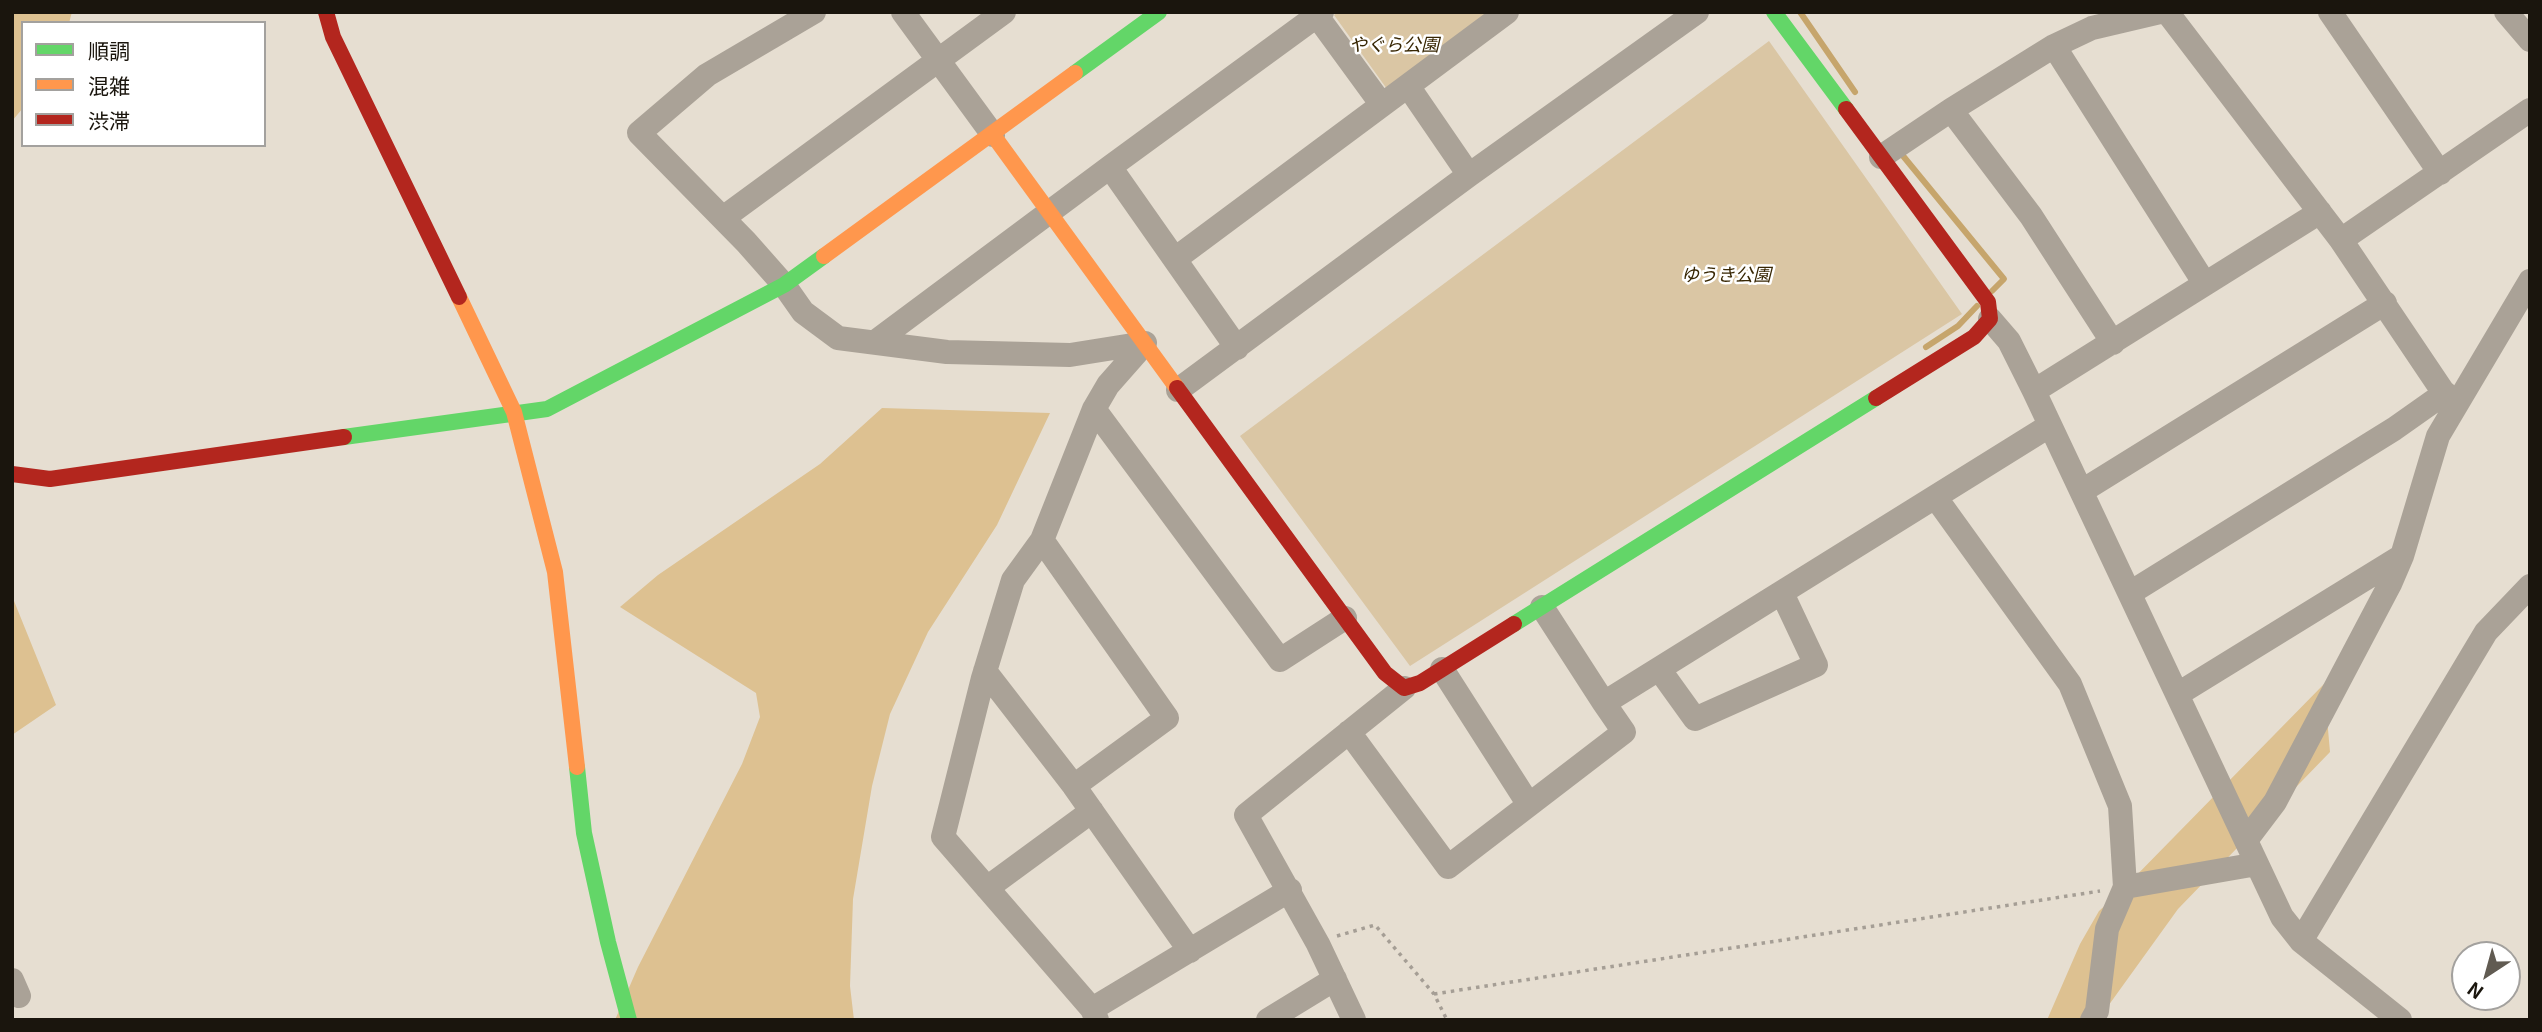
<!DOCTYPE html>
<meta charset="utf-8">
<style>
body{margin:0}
#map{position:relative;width:2542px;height:1032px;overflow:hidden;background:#e6ded1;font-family:Georgia,"Noto Sans JP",serif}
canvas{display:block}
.frame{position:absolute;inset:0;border:14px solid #1a150d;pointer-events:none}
.legend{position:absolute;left:21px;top:21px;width:245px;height:126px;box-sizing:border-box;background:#fff;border:2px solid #a3a19e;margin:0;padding:9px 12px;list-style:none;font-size:21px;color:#1a150d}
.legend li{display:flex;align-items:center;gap:14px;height:35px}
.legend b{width:35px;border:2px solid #a3a19e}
.north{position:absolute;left:2451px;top:941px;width:70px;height:70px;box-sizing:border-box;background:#fff;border:2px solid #a3a19e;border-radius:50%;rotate:216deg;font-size:19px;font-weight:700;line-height:28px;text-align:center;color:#1a150d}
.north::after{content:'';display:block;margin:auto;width:24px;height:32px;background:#615b52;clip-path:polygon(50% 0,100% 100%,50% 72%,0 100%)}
</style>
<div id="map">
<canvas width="2542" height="1032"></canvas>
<div class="frame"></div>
<ul class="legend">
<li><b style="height:9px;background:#63d668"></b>順調</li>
<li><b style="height:9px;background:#ff974d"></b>混雑</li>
<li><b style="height:9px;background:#b3261e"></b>渋滞</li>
</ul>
<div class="north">N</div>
</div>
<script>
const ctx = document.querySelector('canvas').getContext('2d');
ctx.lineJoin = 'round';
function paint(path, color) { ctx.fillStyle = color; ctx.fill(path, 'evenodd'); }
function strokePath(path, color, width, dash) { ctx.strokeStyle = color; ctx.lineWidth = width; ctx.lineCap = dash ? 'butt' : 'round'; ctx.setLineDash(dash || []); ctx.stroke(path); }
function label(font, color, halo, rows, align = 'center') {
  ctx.font = font + ' Georgia,"Noto Sans JP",serif'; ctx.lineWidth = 5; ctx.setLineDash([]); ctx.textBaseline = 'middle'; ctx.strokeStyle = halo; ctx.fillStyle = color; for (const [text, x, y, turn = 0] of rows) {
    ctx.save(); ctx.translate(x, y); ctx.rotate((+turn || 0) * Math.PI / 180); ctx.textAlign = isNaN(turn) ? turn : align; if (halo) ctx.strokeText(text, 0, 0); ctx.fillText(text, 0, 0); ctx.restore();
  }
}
paint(new Path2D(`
 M 1338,12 L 1489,12 L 1387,89 L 1334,15 Z
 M 1769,41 L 1962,314 L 1410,666 L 1240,436 Z`), '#dac6a4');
paint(new Path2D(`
 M 12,12 L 72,12 L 69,23 L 23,23 L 23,108 L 12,121 Z
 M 882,408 L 1050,413 L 997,525 L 928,632 L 890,714 L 872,786 L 853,899 L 850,986 L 854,1020 L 615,1020 L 638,967 L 742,764 L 760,717 L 756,693 L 620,607 L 658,575 L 820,464 Z
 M 12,596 L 56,705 L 12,735 Z
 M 2324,684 L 2330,752 L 2178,909 L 2098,1020 L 2047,1020 L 2080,944 L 2099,911 L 2125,887 Z`), '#ddc191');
strokePath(new Path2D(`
 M 1800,12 L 1855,92
 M 1899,151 L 2004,279 L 1992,291
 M 1926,347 L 1958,326 L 1977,306`), '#c6a56c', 6);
strokePath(new Path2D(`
 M 1337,936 L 1375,925 L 1434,994 L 1447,1020
 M 1434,994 L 2100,891`), '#a59e95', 3.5, [3.5, 5]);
strokePath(new Path2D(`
 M 814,12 L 707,75 L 639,133 L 746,242 L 784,285 L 803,312 L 838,338 L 947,352 L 1070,355 L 1145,343
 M 903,12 L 993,135
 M 2167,12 L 2341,240 L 2454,408
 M 2330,12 L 2440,173
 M 2506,12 L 2530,40
 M 1317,16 L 1382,105
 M 2054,46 L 2205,284
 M 1408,86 L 1469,175
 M 1951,110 L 2031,216 L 2113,343
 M 1881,157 L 1951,110 L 2054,46 L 2092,28 L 2160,12
 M 1110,167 L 1237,348
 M 723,218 L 1004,12
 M 2341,240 L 2530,110
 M 1175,259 L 1507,12
 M 1990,319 L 2009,341 L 2034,391 L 2282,917 L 2301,941 L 2400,1020
 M 875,342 L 1110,167 L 1322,12
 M 1178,390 L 1469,175 L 1697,12
 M 2034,391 L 2320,212
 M 1094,409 L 1280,660 L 1345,618
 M 2082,491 L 2385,303
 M 1936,498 L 2070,684 L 2120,806 L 2125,887 L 2107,929 L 2097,1011 L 2092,1020
 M 1042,540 L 1167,718 L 1074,786 L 1190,951
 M 2130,593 L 2394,429 L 2445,393
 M 1542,607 L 1604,703
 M 1442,669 L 1529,805
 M 1659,669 L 1695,719 L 1816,665 L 1782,593
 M 985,671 L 1074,786
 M 2178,694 L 2402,556
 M 1349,732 L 1448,867 L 1624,732 L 1604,703 L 2049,426
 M 2247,839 L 2275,802 L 2390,584 L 2402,556 L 2438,436 L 2530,281
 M 2125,887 L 2257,864
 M 987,888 L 1092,811
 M 2301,941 L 2486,632 L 2530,586
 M 12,980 L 19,996
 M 1092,1009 L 1290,890
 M 1097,1020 L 1092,1009 L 943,837 L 983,678 L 1013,580 L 1042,540 L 1094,409 L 1108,385 L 1145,343
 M 1268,1020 L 1335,979
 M 1354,1020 L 1318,944 L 1246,815 L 1404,688`), '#aaa297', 24);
strokePath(new Path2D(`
 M 1774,12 L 1846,109
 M 1075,73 L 1159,12
 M 344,437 L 547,409 L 784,285 L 824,256
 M 1514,624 L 1876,398
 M 577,767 L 584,833 L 608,942 L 629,1020`), '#63d668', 16);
strokePath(new Path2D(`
 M 993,135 L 1177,388
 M 824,256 L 1075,73
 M 459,297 L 514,412 L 555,572 L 577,767`), '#ff974d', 16);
strokePath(new Path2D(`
 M 326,12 L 333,37 L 459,297
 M 1846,109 L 1988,302 L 1990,319 L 1974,337 L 1876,398
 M 1177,388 L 1385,673 L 1404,688 L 1420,683 L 1514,624
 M 12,474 L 50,479 L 344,437`), '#b3261e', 16);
label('italic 18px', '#372603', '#fff', [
 ["やぐら公園",1394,44],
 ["ゆうき公園",1726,274]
]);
</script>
